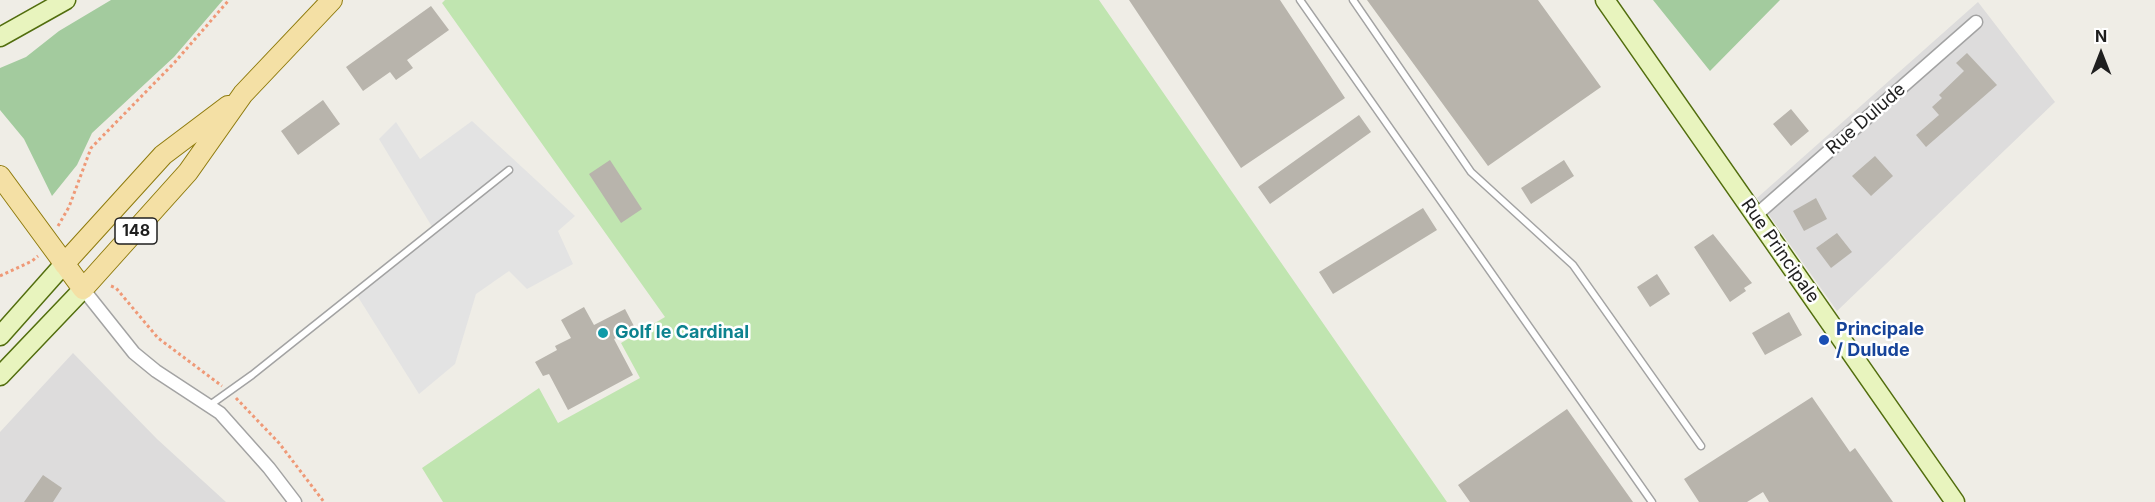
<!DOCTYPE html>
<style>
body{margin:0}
#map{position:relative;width:2155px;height:502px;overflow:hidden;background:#efede6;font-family:Inter,sans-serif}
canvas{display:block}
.north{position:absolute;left:2071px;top:24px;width:60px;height:60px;-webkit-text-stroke:4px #fff;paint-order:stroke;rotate:0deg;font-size:16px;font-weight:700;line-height:24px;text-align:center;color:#1f1f1f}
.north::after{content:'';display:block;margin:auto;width:21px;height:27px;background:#1f1f1f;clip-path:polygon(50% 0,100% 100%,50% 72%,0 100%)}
</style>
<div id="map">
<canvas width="2155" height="502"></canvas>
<div class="north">N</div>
</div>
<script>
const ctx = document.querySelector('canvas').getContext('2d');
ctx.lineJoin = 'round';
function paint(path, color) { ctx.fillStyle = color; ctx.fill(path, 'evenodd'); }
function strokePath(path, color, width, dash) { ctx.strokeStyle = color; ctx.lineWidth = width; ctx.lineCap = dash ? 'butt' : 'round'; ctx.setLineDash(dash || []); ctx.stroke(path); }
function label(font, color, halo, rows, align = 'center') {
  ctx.font = font + ' Inter,sans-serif'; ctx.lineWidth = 5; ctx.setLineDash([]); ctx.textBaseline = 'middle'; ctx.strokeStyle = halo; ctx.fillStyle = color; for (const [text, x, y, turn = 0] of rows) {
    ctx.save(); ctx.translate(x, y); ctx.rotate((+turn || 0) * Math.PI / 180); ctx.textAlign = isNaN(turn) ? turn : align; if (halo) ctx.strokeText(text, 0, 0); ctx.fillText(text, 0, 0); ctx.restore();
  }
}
paint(new Path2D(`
 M 1978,2 L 2055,102 L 1837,311 L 1757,198 Z
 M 73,353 L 157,439 L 226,502 L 0,502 L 0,432 Z`), '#dddcdc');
paint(new Path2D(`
 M 445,0 L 1099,0 L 1447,502 L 443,502 L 422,468 L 539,388 L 558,423 L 640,378 L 621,343 L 665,317 L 442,3 Z`), '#c0e5b0');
paint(new Path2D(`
 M 111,0 L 223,0 L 174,57 L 92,133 L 77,165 L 52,196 L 24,139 L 0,110 L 0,68 L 26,57 L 59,31 Z
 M 1653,0 L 1780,0 L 1710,71 Z`), '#a3cb9e');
paint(new Path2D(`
 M 472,121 L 575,216 L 558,231 L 573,264 L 527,289 L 509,271 L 476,294 L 455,364 L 419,394 L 353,289 L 434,230 L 379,139 L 396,122 L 420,159 Z`), '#e3e3e3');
paint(new Path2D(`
 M 1129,0 L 1280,0 L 1345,98 L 1241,168 Z
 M 1367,0 L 1538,0 L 1601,87 L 1488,166 Z
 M 431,6 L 449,30 L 407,60 L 413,68 L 396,80 L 390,72 L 363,91 L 346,67 Z
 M 1967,53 L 1997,85 L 1926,147 L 1916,135 L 1939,115 L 1932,107 L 1942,98 L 1939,95 L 1964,71 L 1956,63 Z
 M 323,100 L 340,124 L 298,155 L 281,131 Z
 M 1791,109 L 1809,131 L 1791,146 L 1773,124 Z
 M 1359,115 L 1371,132 L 1270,204 L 1258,187 Z
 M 1875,156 L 1893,176 L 1871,196 L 1852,176 Z
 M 610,160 L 642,209 L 621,223 L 589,174 Z
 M 1564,160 L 1574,176 L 1531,204 L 1521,188 Z
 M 1816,198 L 1827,219 L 1804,231 L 1793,211 Z
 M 1423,208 L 1437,230 L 1333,294 L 1319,272 Z
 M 1837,233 L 1852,252 L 1831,268 L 1816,248 Z
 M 1713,234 L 1752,283 L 1744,288 L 1746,291 L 1730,302 L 1694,247 Z
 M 1657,274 L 1670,294 L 1650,307 L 1637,287 Z
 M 584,307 L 594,325 L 625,309 L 635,328 L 614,339 L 633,375 L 568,410 L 549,374 L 543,376 L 535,362 L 557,350 L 555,346 L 571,338 L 561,320 Z
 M 1789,312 L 1802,335 L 1765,355 L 1752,333 Z
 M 1812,397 L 1850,452 L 1855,448 L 1893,502 L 1769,502 L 1763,492 L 1747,502 L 1699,502 L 1684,479 Z
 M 1567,409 L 1633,502 L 1470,502 L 1458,485 Z
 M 43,475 L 62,488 L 53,502 L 24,502 Z`), '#b8b4ac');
const lane = new Path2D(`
 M 1300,0 L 1652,502
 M 1353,0 L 1471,172 L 1573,265 L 1701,446
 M 210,405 L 252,375 L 509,170`);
const street = new Path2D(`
 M 1755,216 L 1976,22
 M 83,289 L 134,353 L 156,371 L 220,413 L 269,468 L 295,502`);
const secondary = new Path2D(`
 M 1605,0 L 1955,502
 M 0,37 L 66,0
 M 0,336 L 64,264
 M 0,376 L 83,289`);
const primary = new Path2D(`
 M 0,176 L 83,289 L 188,172 L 243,94 L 332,0
 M 64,264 L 163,155 L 228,106`);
strokePath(lane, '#a3a3a3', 9);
strokePath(street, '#a3a3a3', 15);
strokePath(secondary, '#526e0e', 21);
strokePath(primary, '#8e7a0c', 22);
strokePath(new Path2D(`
 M 58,226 L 69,207 L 91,148 L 175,62 L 229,0
 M 0,276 L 32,261 L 38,256
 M 111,286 L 116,288 L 158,338 L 222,386
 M 236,398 L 279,443 L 324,502`), '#ef9977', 3, [3, 3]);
strokePath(lane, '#fff', 6);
strokePath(street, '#fff', 12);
strokePath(secondary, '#e8f4be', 18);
strokePath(primary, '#f4e0a5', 20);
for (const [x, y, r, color] of [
 [603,333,6,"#0f9aa8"],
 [1824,340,6,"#1a4fb4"]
]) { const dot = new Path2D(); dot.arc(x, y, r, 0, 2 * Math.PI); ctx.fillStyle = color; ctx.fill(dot); strokePath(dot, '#fff', 2); }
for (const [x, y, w] of [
 [136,231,42]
]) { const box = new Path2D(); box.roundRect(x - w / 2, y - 13, w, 26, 4.5); ctx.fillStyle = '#fff'; ctx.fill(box); strokePath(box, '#1f1f1f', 1.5); }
label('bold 16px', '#1f1f1f', null, [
 ["148",136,231]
]);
label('18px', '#1f1f1f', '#fff', [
 ["Rue Dulude",1866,119,-41],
 ["Rue Principale",1780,251,55]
]);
label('bold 18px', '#164399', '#fff', [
 ["Principale",1836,330],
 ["/ Dulude",1836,351]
], 'left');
label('bold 18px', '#0d838f', '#fff', [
 ["Golf le Cardinal",615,333]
], 'left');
</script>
